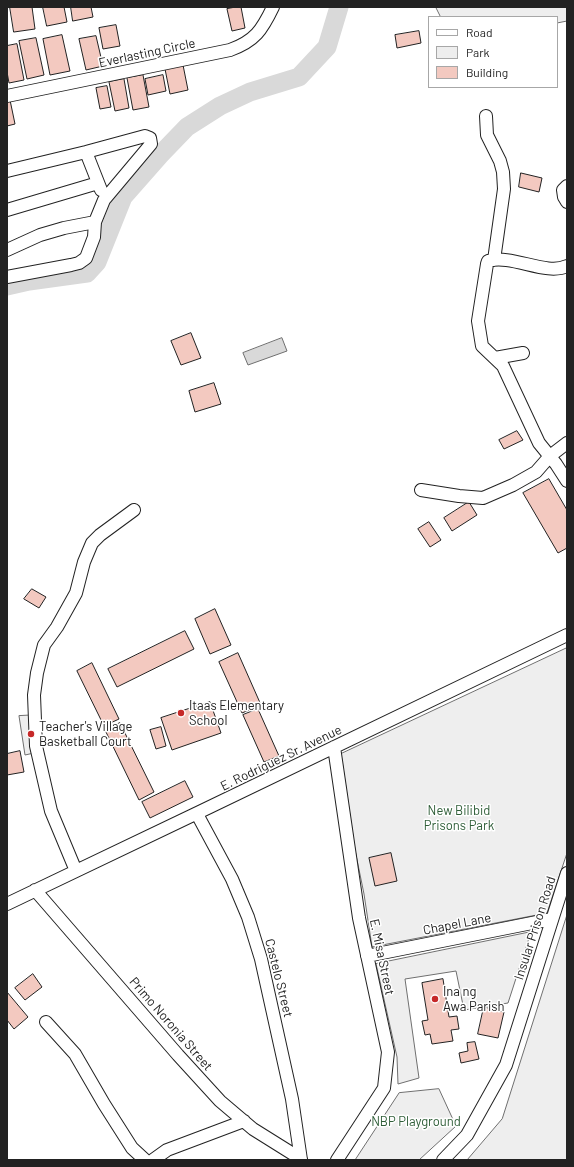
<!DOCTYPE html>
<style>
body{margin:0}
#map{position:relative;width:574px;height:1167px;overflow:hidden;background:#fff;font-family:Barlow,sans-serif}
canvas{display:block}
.frame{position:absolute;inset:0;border:8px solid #222;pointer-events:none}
.legend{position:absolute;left:428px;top:16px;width:130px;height:72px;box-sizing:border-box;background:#fff;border:1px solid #a7a7a7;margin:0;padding:5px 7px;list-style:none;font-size:12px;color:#222}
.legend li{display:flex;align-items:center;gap:8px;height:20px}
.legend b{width:20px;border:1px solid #a7a7a7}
</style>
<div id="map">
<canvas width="574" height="1167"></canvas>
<div class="frame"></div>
<ul class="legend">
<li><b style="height:5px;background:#fff"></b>Road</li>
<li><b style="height:11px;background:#eee"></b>Park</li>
<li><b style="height:11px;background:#f3c9c0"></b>Building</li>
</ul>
</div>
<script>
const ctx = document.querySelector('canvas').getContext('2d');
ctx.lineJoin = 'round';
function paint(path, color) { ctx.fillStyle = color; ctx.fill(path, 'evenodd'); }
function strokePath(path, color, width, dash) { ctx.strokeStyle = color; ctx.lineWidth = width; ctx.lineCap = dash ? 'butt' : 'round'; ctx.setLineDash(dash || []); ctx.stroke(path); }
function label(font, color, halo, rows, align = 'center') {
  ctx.font = font + ' Barlow,sans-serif'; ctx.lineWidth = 3; ctx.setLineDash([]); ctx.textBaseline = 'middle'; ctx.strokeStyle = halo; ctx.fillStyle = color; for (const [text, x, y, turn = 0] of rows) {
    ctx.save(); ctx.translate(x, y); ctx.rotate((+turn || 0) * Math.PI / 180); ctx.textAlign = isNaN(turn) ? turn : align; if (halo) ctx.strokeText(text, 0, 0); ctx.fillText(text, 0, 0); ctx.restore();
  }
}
const green = new Path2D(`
 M 436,7 L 567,7 L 567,21 L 557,23 L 557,17 L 441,17 Z
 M 567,648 L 567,853 L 547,913 L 372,947 L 364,894 L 355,850 L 341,754 Z
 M 38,715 L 43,751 L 25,755 L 19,716 Z
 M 567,915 L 567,1160 L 467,1160 L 502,1119 Z
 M 531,932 L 508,1003 L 464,1010 L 456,971 L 405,979 L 419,1078 L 398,1084 L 397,1057 L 376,964 Z
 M 439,1089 L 456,1126 L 419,1160 L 355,1160 L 399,1093 Z`);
paint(green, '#eee');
strokePath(green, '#6f6f6f', 1);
const water = new Path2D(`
 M 282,338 L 287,351 L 248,365 L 243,353 Z`);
paint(water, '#d9d9d9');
strokePath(water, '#6f6f6f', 1);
strokePath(new Path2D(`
 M 7,286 L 29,281 L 87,273 L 97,262 L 123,197 L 160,155 L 187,127 L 220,106 L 250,92 L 299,77 L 327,47 L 339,7`), '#d9d9d9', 19);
const building = new Path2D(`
 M 10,7 L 32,7 L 35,29 L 14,32 Z
 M 43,7 L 64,7 L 67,22 L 47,26 Z
 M 71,7 L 91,7 L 93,17 L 73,21 Z
 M 236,7 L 241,7 L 245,28 L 232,31 L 227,9 Z
 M 116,25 L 120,46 L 103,49 L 99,28 Z
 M 419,31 L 421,43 L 397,48 L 395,35 Z
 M 62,35 L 70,71 L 50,75 L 43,39 Z
 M 96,36 L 103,66 L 86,70 L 79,39 Z
 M 36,38 L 44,75 L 27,79 L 19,41 Z
 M 17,44 L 24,80 L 9,83 L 7,72 L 7,46 Z
 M 183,65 L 188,90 L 170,94 L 165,69 Z
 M 143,75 L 149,107 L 133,110 L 127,78 Z
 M 163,75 L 166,91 L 148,95 L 145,79 Z
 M 124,79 L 129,108 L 115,111 L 109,82 Z
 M 107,86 L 111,107 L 100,109 L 96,88 Z
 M 7,100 L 10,100 L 15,124 L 7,126 Z
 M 521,173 L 542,178 L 539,192 L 519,187 Z
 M 191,333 L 201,358 L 181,365 L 171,341 Z
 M 214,383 L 221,404 L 195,412 L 189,391 Z
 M 517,431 L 523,440 L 504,449 L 499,440 Z
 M 549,479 L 567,510 L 567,548 L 558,553 L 523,493 Z
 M 469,502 L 477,515 L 452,531 L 444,518 Z
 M 429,522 L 441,540 L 430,547 L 418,529 Z
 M 32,589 L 46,597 L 39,608 L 24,599 Z
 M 215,609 L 231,645 L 210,654 L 195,619 Z
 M 185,631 L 194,649 L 117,687 L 108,669 Z
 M 238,653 L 261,705 L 242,713 L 219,662 Z
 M 92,663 L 119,719 L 104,726 L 77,671 Z
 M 210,702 L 221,733 L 172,750 L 161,718 Z
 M 258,709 L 279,756 L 264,762 L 243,715 Z
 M 120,723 L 154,792 L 139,800 L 105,730 Z
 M 161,727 L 166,746 L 156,749 L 150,730 Z
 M 20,751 L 24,772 L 7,775 L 7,754 Z
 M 185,781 L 193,797 L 150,818 L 142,802 Z
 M 391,853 L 397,881 L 375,886 L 369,858 Z
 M 33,974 L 42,987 L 25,1000 L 15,988 Z
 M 443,979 L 449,1017 L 457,1016 L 459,1029 L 451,1030 L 453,1041 L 432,1044 L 430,1034 L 425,1035 L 422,1021 L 428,1020 L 422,983 Z
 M 7,992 L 28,1017 L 14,1029 L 7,1020 Z
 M 484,1007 L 504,1012 L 498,1038 L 478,1034 Z
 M 475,1042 L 479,1059 L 461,1063 L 459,1053 L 468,1051 L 467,1043 Z`);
paint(building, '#f3c9c0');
strokePath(building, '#222', 1);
const minor = new Path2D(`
 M 7,96 L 230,50 C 255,41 262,30 273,7
 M 486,116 L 487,135 L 500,161 L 503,172 L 504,189 L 494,260
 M 86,152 L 101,190
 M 7,171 L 86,152 L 145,136 L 150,138 L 151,144 L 104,200 L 95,222 L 94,237 L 86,258 L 79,263 L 71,265 L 7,277
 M 567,186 L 563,190 L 564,197 L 567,202
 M 7,210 L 98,183
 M 7,250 L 40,235 L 64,228 L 95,222
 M 567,266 C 546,276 512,254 488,261 L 487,264 L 478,321 L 482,346 L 503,366 L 539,443 L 556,464 L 567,481
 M 495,358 L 523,353
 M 421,490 L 459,496 L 483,498 L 513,485 L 536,472 L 550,456 L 567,443
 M 334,747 L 359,918 L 388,1052 L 384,1088 L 337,1160
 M 197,814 L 232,879 L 248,917 L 261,959 L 292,1099 L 301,1160
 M 76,871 L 51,811 L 36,746 L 34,695 L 37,673 L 44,645 L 57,627 L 76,593 L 84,562 L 92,543 L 100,535 L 134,510
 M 35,890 L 178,1055 L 220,1101 L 253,1129 L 301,1159
 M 7,904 C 194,815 380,725 567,635
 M 367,956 L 552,919
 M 46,1022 L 75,1054 L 104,1104 L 132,1148 L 145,1160
 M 153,1160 L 167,1150 L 244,1121
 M 443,1160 L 467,1135 L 506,1065 L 567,873`);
strokePath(minor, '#222', 14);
strokePath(minor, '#fff', 12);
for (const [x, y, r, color] of [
 [181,713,4,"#c62828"],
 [31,734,4,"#c62828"],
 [435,999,4,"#c62828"]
]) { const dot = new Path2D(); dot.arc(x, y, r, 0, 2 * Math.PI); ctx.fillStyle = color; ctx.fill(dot); strokePath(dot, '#fff', 1.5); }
label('13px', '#222', '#fff', [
 ["Everlasting Circle",147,53,-12],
 ["E. Rodriguez Sr. Avenue",281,758,-26],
 ["Chapel Lane",457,924,-11],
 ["Insular Prison Road",535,928,-72],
 ["E. Misa Street",382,957,78],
 ["Castelo Street",279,978,76],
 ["Primo Noronia Street",171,1024,49]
]);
label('13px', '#222', '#fff', [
 ["Itaas Elementary",189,706],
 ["School",189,721],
 ["Teacher's Village",39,727],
 ["Basketball Court",39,742],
 ["Ina ng",443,992],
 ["Awa Parish",443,1007]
], 'left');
label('13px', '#2f5e38', '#fff', [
 ["New Bilibid",459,811],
 ["Prisons Park",459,826],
 ["NBP Playground",416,1122]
]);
</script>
